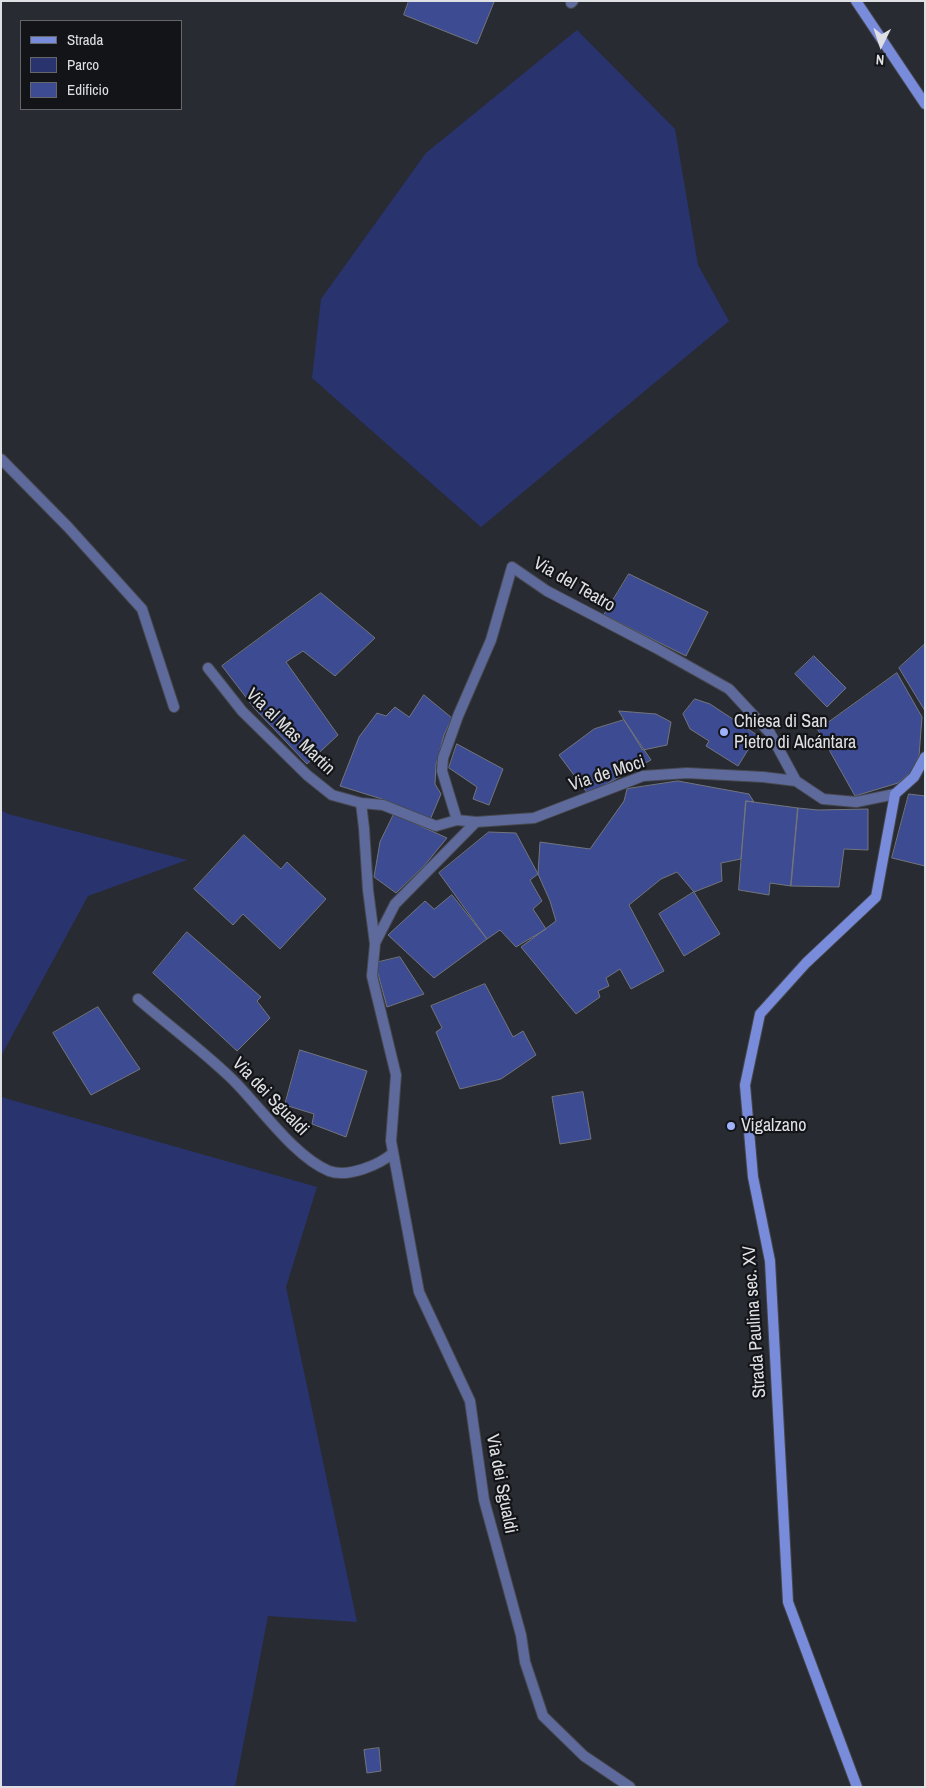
<!DOCTYPE html>
<meta charset="utf-8">
<style>
body{margin:0}
#map{position:relative;width:926px;height:1788px;overflow:hidden;background:#292b32;font-family:"Archivo Narrow",sans-serif}
canvas{display:block}
.frame{position:absolute;inset:0;border:2px solid #dfe0e4;pointer-events:none}
.legend{position:absolute;left:20px;top:20px;width:162px;height:90px;box-sizing:border-box;background:#131417;border:1px solid #656669;margin:0;padding:6px 9px;list-style:none;font-size:15px;color:#dfe0e4}
.legend li{display:flex;align-items:center;gap:10px;height:25px}
.legend b{width:25px;border:1px solid #656669}
.north{position:absolute;left:856px;top:20px;width:50px;height:50px;-webkit-text-stroke:4px #131417;paint-order:stroke;rotate:184deg;font-size:14px;font-weight:700;line-height:20px;text-align:center;color:#dfe0e4}
.north::after{content:'';display:block;margin:auto;width:18px;height:22px;background:#dfe0e4;clip-path:polygon(50% 0,100% 100%,50% 72%,0 100%)}
</style>
<div id="map">
<canvas width="926" height="1788"></canvas>
<div class="frame"></div>
<ul class="legend">
<li><b style="height:6px;background:#798cdb"></b>Strada</li>
<li><b style="height:14px;background:#29346f"></b>Parco</li>
<li><b style="height:14px;background:#3d4c92"></b>Edificio</li>
</ul>
<div class="north">N</div>
</div>
<script>
const ctx = document.querySelector('canvas').getContext('2d');
ctx.lineJoin = 'round';
function paint(path, color) { ctx.fillStyle = color; ctx.fill(path, 'evenodd'); }
function strokePath(path, color, width, dash) { ctx.strokeStyle = color; ctx.lineWidth = width; ctx.lineCap = dash ? 'butt' : 'round'; ctx.setLineDash(dash || []); ctx.stroke(path); }
function label(font, color, halo, rows, align = 'center') {
  ctx.font = font + ' "Archivo Narrow",sans-serif'; ctx.lineWidth = 4.5; ctx.setLineDash([]); ctx.textBaseline = 'middle'; ctx.strokeStyle = halo; ctx.fillStyle = color; for (const [text, x, y, turn = 0] of rows) {
    ctx.save(); ctx.translate(x, y); ctx.rotate((+turn || 0) * Math.PI / 180); ctx.textAlign = isNaN(turn) ? turn : align; if (halo) ctx.strokeText(text, 0, 0); ctx.fillText(text, 0, 0); ctx.restore();
  }
}
paint(new Path2D(`
 M 577,30 L 675,129 L 698,265 L 729,321 L 481,527 L 312,378 L 321,299 L 426,153 Z
 M 1,810 L 8,814 L 187,860 L 88,896 L 1,1056 Z
 M 1,1097 L 317,1187 L 286,1287 L 357,1622 L 268,1616 L 235,1787 L 1,1787 Z`), '#29346f');
const building = new Path2D(`
 M 409,1 L 492,1 L 494,2 L 477,44 L 404,15 Z
 M 629,574 L 708,612 L 686,656 L 604,615 Z
 M 321,593 L 375,638 L 335,676 L 303,651 L 286,662 L 338,735 L 307,764 L 255,709 L 222,666 Z
 M 925,644 L 925,711 L 899,668 Z
 M 814,656 L 846,688 L 827,707 L 795,674 Z
 M 897,673 L 922,717 L 919,756 L 911,772 L 898,783 L 855,796 L 818,730 Z
 M 424,695 L 452,718 L 444,735 L 436,765 L 435,784 L 441,794 L 430,820 L 385,800 L 340,786 L 359,737 L 377,713 L 386,716 L 395,707 L 409,717 Z
 M 695,699 L 710,704 L 757,735 L 738,766 L 706,746 L 709,741 L 690,729 L 683,714 Z
 M 619,711 L 656,714 L 671,722 L 667,745 L 643,750 Z
 M 624,720 L 651,760 L 588,794 L 559,755 L 594,729 Z
 M 457,744 L 503,769 L 489,805 L 473,799 L 477,787 L 449,768 Z
 M 678,781 L 749,794 L 754,802 L 746,801 L 741,859 L 721,863 L 722,881 L 694,892 L 677,872 L 661,879 L 629,905 L 664,971 L 631,989 L 620,969 L 606,978 L 609,986 L 598,991 L 600,997 L 576,1014 L 521,947 L 556,921 L 550,901 L 538,874 L 540,842 L 590,849 L 624,801 L 627,789 Z
 M 909,794 L 925,796 L 925,866 L 892,858 Z
 M 746,801 L 798,808 L 791,886 L 770,883 L 769,895 L 739,890 Z
 M 798,808 L 818,810 L 868,809 L 868,850 L 844,849 L 839,887 L 791,886 Z
 M 394,814 L 447,838 L 424,866 L 396,893 L 374,877 L 380,842 Z
 M 489,832 L 516,833 L 538,874 L 530,880 L 542,901 L 533,909 L 546,929 L 516,947 L 500,930 L 487,939 L 439,873 Z
 M 244,835 L 281,869 L 287,862 L 326,899 L 280,949 L 243,914 L 233,925 L 194,889 Z
 M 694,892 L 720,934 L 684,956 L 659,914 Z
 M 452,895 L 487,939 L 434,978 L 388,935 L 425,901 L 434,909 Z
 M 187,932 L 261,997 L 257,1001 L 270,1018 L 237,1051 L 153,973 Z
 M 400,957 L 424,994 L 387,1007 L 375,963 Z
 M 485,984 L 513,1037 L 523,1031 L 536,1055 L 501,1079 L 460,1089 L 436,1032 L 442,1028 L 431,1006 Z
 M 98,1007 L 140,1069 L 91,1095 L 53,1033 Z
 M 300,1050 L 367,1071 L 346,1137 L 312,1124 L 314,1114 L 285,1105 Z
 M 583,1092 L 591,1139 L 560,1144 L 552,1097 Z
 M 379,1748 L 381,1771 L 367,1773 L 364,1750 Z`);
paint(building, '#3d4c92');
strokePath(building, '#72757c', 1);
const street = new Path2D(`
 M 571,3 L 573,1
 M 1,459 L 68,527 L 142,609 L 174,707
 M 208,668 L 242,711 L 307,775 L 332,795 L 361,803 L 383,805 L 436,826 L 457,820 L 476,822 L 534,818 L 643,776 L 687,773 L 763,777 L 796,781 L 823,799 L 856,802 L 895,794
 M 361,803 L 364,828 L 368,890 L 375,944 L 372,976 L 396,1075 L 391,1141 L 419,1292 L 470,1401 L 484,1500 L 521,1635 L 525,1662 L 543,1716 L 584,1756 L 630,1787
 M 457,820 L 442,771 L 443,758 L 458,716 L 491,640 L 512,567 L 547,591 L 656,648 L 729,689 L 770,733 L 796,781
 M 375,943 L 395,904 L 476,822
 M 138,999 C 168,1025 202,1050 231,1078 C 259,1105 294,1157 329,1171 C 348,1178 379,1165 393,1153`);
const secondary = new Path2D(`
 M 856,1 L 925,104
 M 857,1787 L 788,1602 L 770,1261 L 753,1177 L 745,1085 L 760,1014 L 806,963 L 876,897 L 895,794 L 914,777 L 925,757`);
strokePath(street, '#46484e', 12);
strokePath(secondary, '#46484e', 12);
strokePath(street, '#5d6a9b', 10);
strokePath(secondary, '#798cdb', 10);
for (const [x, y, r, color] of [
 [724,732,5,"#9fb3fd"],
 [731,1126,5,"#9fb3fd"]
]) { const dot = new Path2D(); dot.arc(x, y, r, 0, 2 * Math.PI); ctx.fillStyle = color; ctx.fill(dot); strokePath(dot, '#131417', 2); }
label('18px', '#dfe0e4', '#131417', [
 ["Via del Teatro",574,585,30],
 ["Via al Mas Martin",290,732,44],
 ["Via de Moci",607,774,-18],
 ["Via dei Sgualdi",270,1097,46],
 ["Strada Paulina sec. XV",755,1322,-94],
 ["Via dei Sgualdi",501,1484,79]
]);
label('18px', '#dfe0e4', '#131417', [
 ["Chiesa di San",734,722],
 ["Pietro di Alcántara",734,743],
 ["Vigalzano",741,1126]
], 'left');
</script>
